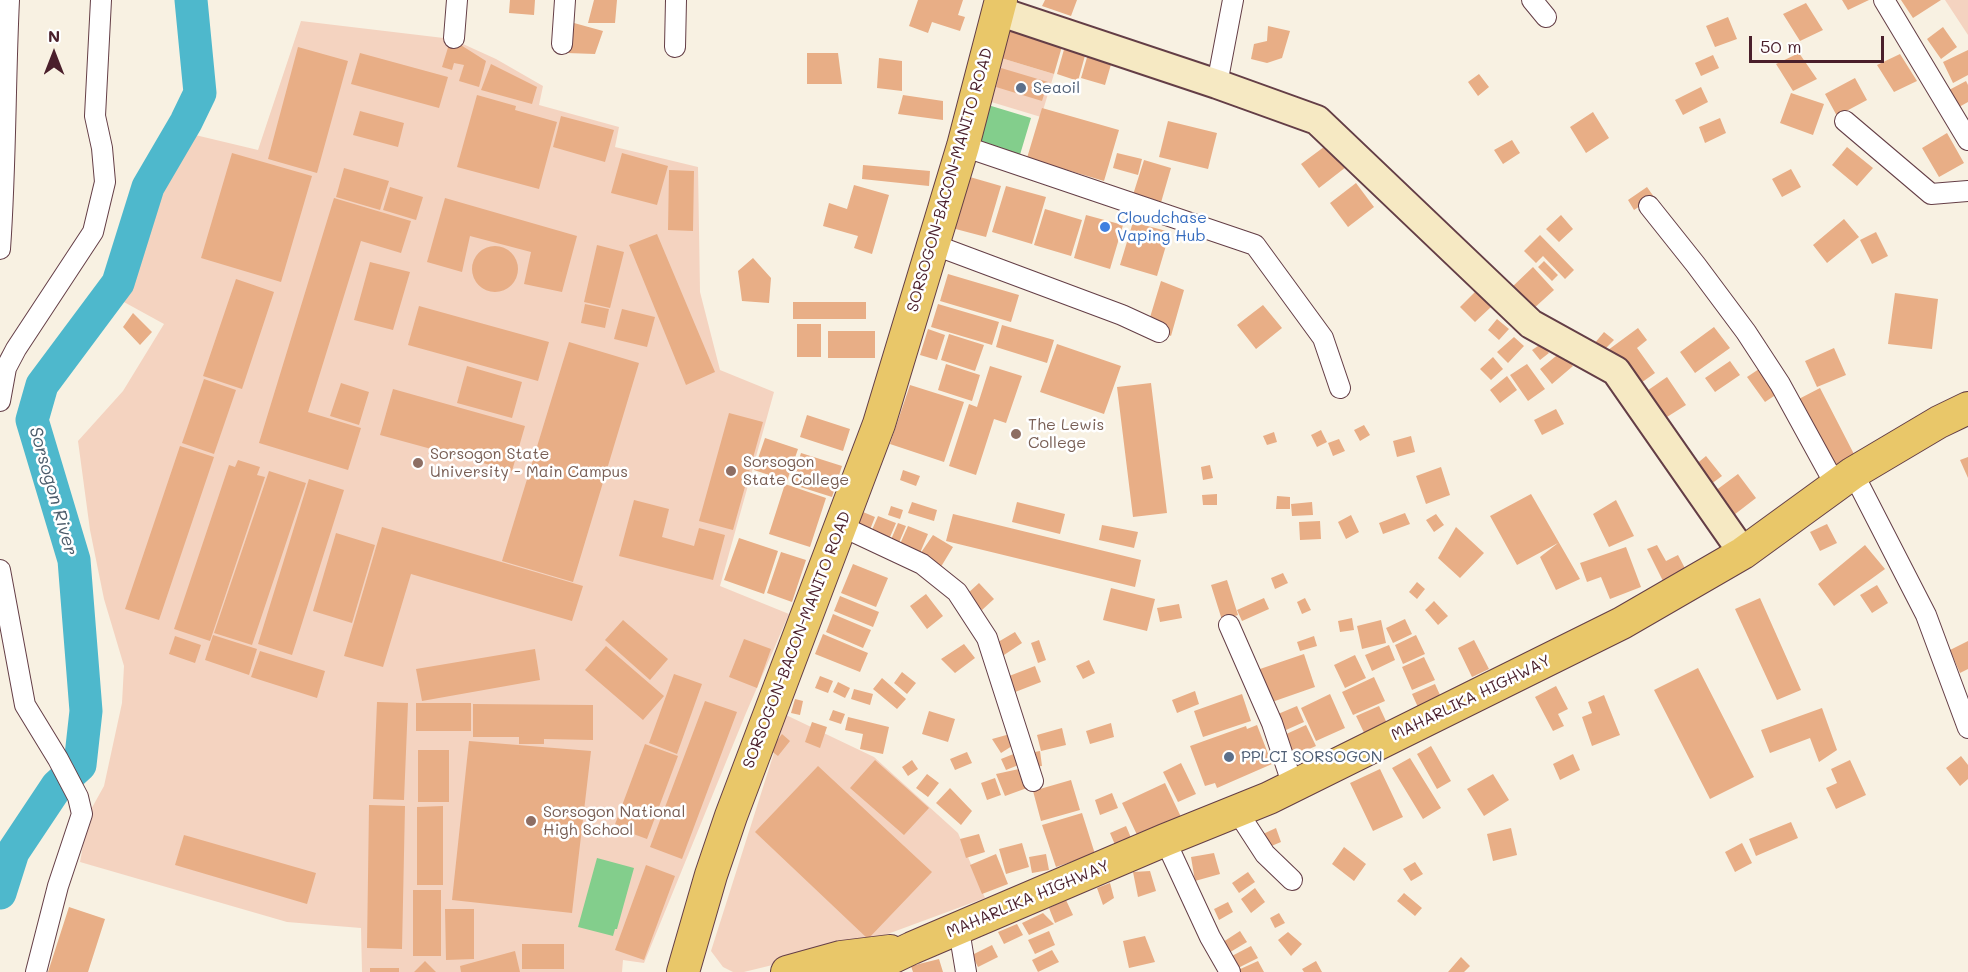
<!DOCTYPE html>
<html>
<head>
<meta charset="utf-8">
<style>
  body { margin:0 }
  #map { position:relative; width:1968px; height:972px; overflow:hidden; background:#f8f1e2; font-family:Mali,sans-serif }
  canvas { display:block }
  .north { position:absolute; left:24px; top:24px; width:60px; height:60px; -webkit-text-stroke:4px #fff; paint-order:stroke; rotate:0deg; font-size:16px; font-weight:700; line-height:24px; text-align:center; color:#4a1f2b }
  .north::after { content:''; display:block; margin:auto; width:21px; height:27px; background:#4a1f2b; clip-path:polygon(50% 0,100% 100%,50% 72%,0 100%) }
  .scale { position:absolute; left:1749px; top:36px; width:135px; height:27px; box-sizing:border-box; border:3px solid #4a1f2b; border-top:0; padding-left:8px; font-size:18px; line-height:21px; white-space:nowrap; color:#4a1f2b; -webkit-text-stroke:4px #fff; paint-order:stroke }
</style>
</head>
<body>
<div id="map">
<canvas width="1968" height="972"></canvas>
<div class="north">N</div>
<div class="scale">50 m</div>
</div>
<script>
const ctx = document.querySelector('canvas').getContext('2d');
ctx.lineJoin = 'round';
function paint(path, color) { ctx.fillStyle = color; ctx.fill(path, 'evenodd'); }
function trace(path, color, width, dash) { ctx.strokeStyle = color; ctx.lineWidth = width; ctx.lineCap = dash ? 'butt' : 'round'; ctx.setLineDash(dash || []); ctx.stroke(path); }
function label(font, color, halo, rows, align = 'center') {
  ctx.font = font + ' Mali,sans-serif'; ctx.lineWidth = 5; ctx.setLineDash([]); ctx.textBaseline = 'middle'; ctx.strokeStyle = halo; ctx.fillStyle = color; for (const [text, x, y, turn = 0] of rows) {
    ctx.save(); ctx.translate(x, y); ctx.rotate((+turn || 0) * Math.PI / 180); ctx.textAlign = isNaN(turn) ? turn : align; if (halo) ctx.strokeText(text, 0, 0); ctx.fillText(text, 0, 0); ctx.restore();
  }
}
const built = new Path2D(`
  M1945,0h23v35z
  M301,21l151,18 44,20 47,27 -4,19 80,22 -4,20 83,20 2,125 20,78 54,22 -54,194 69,28 -43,99 -102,250 -21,-3 -1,12h-260l-1,-44 -74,-6 -207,-60 9,-49 15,-27 18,-83 2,-37 -20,-67 -14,-69 -12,-89 45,-50 41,-67 -51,-28 37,-80 41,-82 67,16z
  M1001,58l53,16 -13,43 -53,-16z
  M786,715l88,42 84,76 27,65 -119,44 -122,30h-11l-10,-5 -12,-16z`);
const green = new Path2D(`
  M988,105l43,13 -12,40 -43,-12z
  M597,858l37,10 -17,61h-2l-2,7 -35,-9z`);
const river = new Path2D(`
  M0,893l13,-41 44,-66 23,-21 6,-54 -12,-151 -42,-140 10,-35 76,-102 30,-96 38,-65 14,-29 -9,-93`);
const building = new Path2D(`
  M510,0h25l-1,15 -25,-2z
  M594,0h23l-2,23h-27z
  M918,0h45l-5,15 7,2 -5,14 -28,-9 -4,11 -19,-7z
  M1045,0h32l-6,16 -29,-10z
  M1842,0h27l-21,10z
  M1901,0h40l-28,18z
  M1806,3l17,27 -23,11 -17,-27z
  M1728,17l9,22 -22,8 -9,-21z
  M574,23l29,8 -8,23 -28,-1z
  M1268,26l22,5 -8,27 -15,5 -16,-4 3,-15 13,-3z
  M1010,27l53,16 -9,31 -53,-16z
  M1943,27l14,20 -16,12 -14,-20z
  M450,41l6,1 30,19 -7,26 -20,-6 5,-16 -10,-2 -2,7 -10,-3z
  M1065,46l21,6 -8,29 -21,-7z
  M298,47l50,14 -31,112 -49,-14z
  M1968,50v25l-15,8 -10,-21z
  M360,53l88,24 -9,31 -88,-24z
  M807,53h31l4,31h-35z
  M1799,53l18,26 -24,12 -17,-27z
  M1088,54l24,7 -7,24 -24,-7z
  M1900,54l17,27 -23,11 -17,-27z
  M1713,55l6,13 -18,8 -6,-13z
  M879,58l23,3v30l-25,-3z
  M491,64l46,23 -5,17 -51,-14z
  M1001,68l47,14 -6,19 -46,-14z
  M1479,74l10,13 -11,9 -10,-14z
  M1855,78l12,22 -30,16 -12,-22z
  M1966,81l2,4v17l-9,5 -10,-17z
  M1701,87l7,15 -25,13 -8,-15z
  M1791,93l33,11 -11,31 -33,-12z
  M477,95l39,11 -1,4 42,12 -18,67 -82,-22z
  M903,95l40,6v19l-45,-6z
  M1042,108l77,22 -15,51 -77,-23z
  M360,111l44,12 -6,24 -45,-12z
  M1593,112l16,26 -23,15 -16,-26z
  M561,116l53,14 -9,32 -52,-15z
  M1720,118l6,15 -21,10 -6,-16z
  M1168,121l49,12 -9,36 -49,-12z
  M1947,133l17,30 -25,14 -17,-29z
  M1512,140l8,13 -17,11 -9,-14z
  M1328,144l18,23 -27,21 -18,-24z
  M1847,147l26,21 -16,18 -25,-21z
  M232,153l80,23 -31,106 -80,-24z
  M622,153l46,13 -11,39 -46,-12z
  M1117,153l25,6 -4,16 -25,-7z
  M1144,160l27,8 -11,38 -28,-8z
  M863,165l67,6 -1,15 -67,-7z
  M344,168l45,13 -9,29 -44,-13z
  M1791,169l10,18 -19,10 -10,-18z
  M669,170l25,1 -1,60 -25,-1z
  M963,175l38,11 -15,51 -38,-10z
  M1356,183l18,24 -26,20 -18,-24z
  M854,185l35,10 -17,59 -18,-6 4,-12 -35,-10 6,-23 18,6z
  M1006,186l40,11 -14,47 -40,-12z
  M390,187l33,10 -7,23 -33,-10z
  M1647,187l7,10 -20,13 -6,-10z
  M334,198l77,23 -10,32 -40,-12 -53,171 53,16 -13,42 -89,-27z
  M445,198l132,38 -15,56 -38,-8 7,-32 -61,-16 -8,36 -35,-10z
  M1045,209l37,11 -11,36 -37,-11z
  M1086,215l37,10 -13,44 -36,-11z
  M1561,215l12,14 -14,13 -13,-13z
  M1844,219l15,18 -32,26 -14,-18z
  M1133,222l37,10 -13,44 -37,-11z
  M1876,232l12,24 -16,8 -12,-24z
  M657,234l58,138 -29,13 -57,-140z
  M1540,235l34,35 -9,9 -22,-23 -7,7 -12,-12z
  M597,245l27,7 -14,56 -26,-6z
  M472 269a23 23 0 1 1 46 0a23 23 0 1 1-46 0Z
  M753,258l18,20 -2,25 -27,-2 -4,-30z
  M1544,261l14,14 -6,6 -14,-14z
  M370,262l40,10 -17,58 -39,-10z
  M1533,267l21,23 -22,20 -21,-22z
  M948,274l71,21 -8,27 -71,-21z
  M236,279l38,13 -32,97 -39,-13z
  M1161,281l23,9 -13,46 -23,-12z
  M1476,291l15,16 -16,15 -15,-15z
  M1895,293l43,6 -6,50 -44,-5z
  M793,302h73v17h-73z
  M585,304l24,5 -4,19 -24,-5z
  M938,304l61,18 -7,23 -61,-18z
  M1263,305l19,23 -26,21 -19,-24z
  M419,306l130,36 -11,39 -130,-36z
  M622,309l33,8 -8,30 -33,-8z
  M133,313l19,19 -12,13 -17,-18z
  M1497,319l12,10 -10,11 -11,-10z
  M797,324h24v33h-24z
  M1002,325l52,15 -7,23 -51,-16z
  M1714,327l16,21 -35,25 -15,-21z
  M1638,328l9,12 -10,8 18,25 -24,17 -27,-37z
  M928,329l17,6 -8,25 -17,-5z
  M828,331h47v27h-47z
  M1604,332l10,8 -12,12 -8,-8z
  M949,334l35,11 -9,26 -34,-11z
  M1514,337l10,9 -16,17 -11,-11z
  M569,342l70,21 -66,219 -71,-21z
  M1057,344l64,22 -17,48 -64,-22z
  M1541,344l8,9 -9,7 -8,-10z
  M1834,348l12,27 -29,12 -12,-26z
  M1561,352l12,14 -21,18 -12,-15z
  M1493,357l10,12 -12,11 -11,-11z
  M1730,361l10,14 -25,17 -10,-14z
  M946,364l34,11 -8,26 -34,-11z
  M1527,364l18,25 -17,12 -18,-26z
  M467,366l55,16 -10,36 -55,-15z
  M990,366l32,10 -16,47 -12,-4 -18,56 -27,-9 20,-62 8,3z
  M1759,369l18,25 -12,8 -18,-25z
  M1507,376l10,14 -17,13 -10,-13z
  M1667,377l19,28 -27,17 -18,-27z
  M204,379l32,11 -22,64 -32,-11z
  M341,383l28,9 -10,33 -29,-9z
  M1151,383l16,130 -34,4 -16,-130z
  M910,385l54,17 -20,60 -54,-18z
  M1820,388l36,70 -26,14 -37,-70z
  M393,389l132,37 -13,45 -132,-36z
  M1556,409l8,15 -22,11 -8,-15z
  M729,413l34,9 -30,108 -34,-9z
  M807,415l43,14 -7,22 -43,-14z
  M1364,425l6,10 -10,6 -6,-11z
  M1321,430l6,12 -10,5 -6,-12z
  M1274,432l3,10 -10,3 -4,-9z
  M1411,436l4,16 -18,5 -4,-16z
  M765,438l33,11 -11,32 -33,-11z
  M1339,439l6,12 -12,5 -5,-13z
  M180,446l34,11 -55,163 -34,-11z
  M801,453l41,13 -10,31 -41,-13z
  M1706,456l16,20 -19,14 -15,-19z
  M1968,457v21l-8,-18z
  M238,460l22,7 -3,8 8,2 -55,164 -36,-12 55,-164 6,2z
  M1210,465l3,13 -10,2 -2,-13z
  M1441,467l9,28 -24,9 -10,-28z
  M903,470l17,6 -4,10 -16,-6z
  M269,471l37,12 -54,162 -38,-12z
  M1738,474l18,24 -26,20 -19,-24z
  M309,479l35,11 -52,165 -34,-11z
  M785,484l41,14 -16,49 -41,-13z
  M1217,494v11h-14l-1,-10z
  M1531,494l49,85 -24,11 -16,-33 18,-14 -41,22 -27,-49z
  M1277,496l13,1v12h-14z
  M634,500l35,9 -7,28 32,9 5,-18 26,7 -12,45 -94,-24z
  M1616,500l18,36 -25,11 -16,-33z
  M912,502l25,8 -3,11 -26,-8z
  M1017,502l48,12 -5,20 -48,-12z
  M1312,502l1,13 -21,1 -1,-12z
  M891,506l12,4 -3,9 -12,-4z
  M863,512l12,5 -8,20 -13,-5z
  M1405,513l5,11 -27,10 -4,-11z
  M953,514l188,46 -6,27 -189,-46z
  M1436,514l8,11 -10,7 -8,-12z
  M1351,515l8,17 -13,7 -8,-17z
  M878,516l18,7 -9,21 -18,-7z
  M1320,521l1,18 -21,1 -1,-18z
  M898,523l8,3 -8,19 -8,-3z
  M1827,524l10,19 -17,8 -10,-19z
  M1102,525l36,7 -4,16 -35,-8z
  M908,526l20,8 -8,19 -20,-9z
  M382,527l201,59 -11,35 -161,-47 -28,93 -39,-11z
  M1456,527l28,26 -24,25 -22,-20z
  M336,533l39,12 -23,78 -39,-12z
  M933,535l20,12 -14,23 -21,-13z
  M739,538l39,13 -14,43 -40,-14z
  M1657,545l9,16 12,-6 11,21 -23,11 -19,-38z
  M1865,545l20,24 -51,37 -16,-22z
  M1626,547l15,40 -31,12 -9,-22 -14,5 -7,-19z
  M781,552l25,8 -14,42 -25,-9z
  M853,564l35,14 -12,29 -35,-14z
  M1283,573l5,10 -13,6 -4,-11z
  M1227,580l11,35 -16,5 -11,-35z
  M1417,582l8,7 -8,10 -8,-7z
  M979,583l15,16 -12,11 -15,-16z
  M1877,585l11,18 -16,10 -12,-18z
  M1111,588l44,11 -8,32 -44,-11z
  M926,594l17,22 -16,13 -17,-23z
  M840,596l39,16 -6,15 -39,-16z
  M1264,598l5,11 -27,12 -5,-11z
  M1305,598l6,12 -9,4 -5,-12z
  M1760,598l41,92 -24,10 -42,-91z
  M1434,601l14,15 -10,9 -13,-15z
  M1179,604l3,14 -22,4 -3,-14z
  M833,614l38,16 -8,18 -37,-16z
  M1352,618l2,12 -14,2 -2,-11z
  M1405,619l7,15 -19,9 -7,-15z
  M623,620l45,39 -18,21 -45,-40z
  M1381,620l5,23 -24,6 -5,-23z
  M1015,632l7,11 -21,14 -8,-12z
  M823,634l45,19 -8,19 -45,-18z
  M213,635l44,14 -8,26 -44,-15z
  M1416,635l9,19 -22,10 -8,-19z
  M175,636l26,9 -6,18 -26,-9z
  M1314,636l3,10 -17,5 -3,-9z
  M744,639l27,10 -14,39 -28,-11z
  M1039,640l7,20 -8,3 -7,-20z
  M1474,640l15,29 -17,8 -14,-29z
  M1968,641v28l-8,4 -10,-23z
  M964,644l11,14 -20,15 -14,-14z
  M1389,645l6,15 -23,11 -7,-16z
  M606,646l58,50 -21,24 -58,-50z
  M535,649l5,31 -118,21 -6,-32z
  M260,651l65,20 -8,27 -66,-21z
  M1304,654l11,33 -43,15 -12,-33z
  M1355,655l11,23 -21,10 -11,-23z
  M1424,657l11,23 -23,10 -10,-23z
  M1089,660l6,13 -12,6 -7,-13z
  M1035,666l6,16 -31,12 -6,-16z
  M1698,668l56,109 -44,22 -56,-109z
  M902,672l14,11 -9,11 -13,-11z
  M674,674l28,10 -25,70 -28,-11z
  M820,676l13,5 -5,12 -13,-5z
  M1374,677l11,24 -32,14 -11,-23z
  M882,678l24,21 -9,10 -24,-20z
  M838,682l12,6 -5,10 -12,-6z
  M1435,684l10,22 -23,10 -10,-22z
  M1556,686l12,23 -10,5 6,12 -11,5 -18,-34z
  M854,689l19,5 -3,11 -19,-6z
  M1195,691l4,13 -22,9 -5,-13z
  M1242,694l9,27 -48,16 -9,-26z
  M1330,694l15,34 -29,13 -15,-33z
  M1604,695l16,40 -28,11 -10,-29 10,-4 -4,-11z
  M795,699l8,2 -3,14 -9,-2z
  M705,701l32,11 -55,147 -32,-12z
  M377,702l31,1 -4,97 -31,-1z
  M416,703h55v28h-55z
  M473,704l120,1v35l-49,-1v5h-25v-7h-46z
  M1297,706l7,16 -18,8 -8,-16z
  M1379,706l12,26 -22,11 -13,-27z
  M1822,708l15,42 -18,12 -9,-24 -40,15 -9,-23z
  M833,710l12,4 -4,10 -12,-4z
  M929,711l26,8 -7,23 -26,-8z
  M848,717l41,10 -6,27 -23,-5 3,-15 -18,-4z
  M812,722l15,5 -7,21 -15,-6z
  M1111,723l3,14 -24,7 -4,-13z
  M1257,725l15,39 -55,24 -2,-5 -10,3 -15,-40 56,-20 1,3z
  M1306,725l10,21 -25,11 -9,-21z
  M1062,728l4,17 -25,6 -4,-16z
  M782,734l8,7 -12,15 -8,-6z
  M1010,734l2,12 -11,7 -9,-14z
  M469,741l122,10 -19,162 -120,-13z
  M645,744l33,12 -31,83 -33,-12z
  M1431,746l20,35 -14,8 -20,-35z
  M418,750h31v52h-31z
  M1040,751l2,15 -10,1 -3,-14z
  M967,752l5,11 -17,7 -5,-11z
  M1016,753l5,11 -15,6 -5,-11z
  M1573,754l7,16 -20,10 -7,-16z
  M1961,756l7,9v14l-8,7 -14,-18z
  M1410,758l31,50 -18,11 -31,-51z
  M875,760l54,48 -25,27 -54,-47z
  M912,760l6,9 -10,7 -6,-9z
  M1850,760l16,35 -30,14 -10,-21 11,-5 -6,-14z
  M1181,763l15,31 -18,8 -15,-30z
  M818,766l114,106 -64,67 -113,-107z
  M1019,769l8,19 -22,8 -9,-22z
  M1380,769l23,48 -30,14 -23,-48z
  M927,774l12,9 -11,14 -12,-9z
  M1493,774l16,26 -25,16 -17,-27z
  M995,778l6,17 -14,5 -6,-17z
  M1071,780l9,30 -39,11 -8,-30z
  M1165,783l16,34 -43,20 -16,-34z
  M950,788l22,23 -11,14 -25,-22z
  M1112,793l6,15 -18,7 -5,-15z
  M369,805l36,1 -3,143 -35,-1z
  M443,806v79h-26v-78z
  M1082,813l13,41 -39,13 -14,-42z
  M1791,822l7,16 -42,18 -7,-17z
  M1126,826l6,14 -16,7 -6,-14z
  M1276,828l5,14 -12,5 -6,-13z
  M1511,828l6,27 -24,6 -6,-27z
  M979,834l6,18 -19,6 -6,-19z
  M184,835l132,38 -9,31 -132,-39z
  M1022,843l7,24 -23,7 -7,-25z
  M1742,843l10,20 -17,9 -10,-20z
  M1344,847l22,17 -12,17 -22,-17z
  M1214,853l6,21 -25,7 -4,-24z
  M996,854l12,30 -26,10 -12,-29z
  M1046,854l3,16 -17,3 -3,-16z
  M1415,862l8,12 -12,7 -8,-12z
  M646,865l29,11 -31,84 -29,-10z
  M1150,871l6,20 -18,6 -5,-25z
  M1248,872l7,10 -16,11 -7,-10z
  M1110,883l4,15 -11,7 -6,-17z
  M1255,888l10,14 -14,11 -10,-14z
  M413,890h28v66h-28z
  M1404,893l18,15 -7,8 -18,-15z
  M1066,900l7,15 -18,8 -6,-15z
  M1228,902l5,10 -14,8 -5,-11z
  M69,907l36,12 -17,53h-40z
  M445,909h29v50l-28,1z
  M1043,913l11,11 -25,11 -7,-12z
  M1279,913l6,10 -10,5 -5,-10z
  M1017,924l6,11 -19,9 -6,-12z
  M1049,931l6,14 -20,9 -7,-14z
  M1240,931l7,11 -20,12 -7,-10z
  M1288,932l14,12 -11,12 -13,-16z
  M1145,936l10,26 -26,6 -6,-27z
  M522,944h42v25h-42z
  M992,945l6,12 -20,10 -6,-12z
  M1251,946l7,12 -22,11 -6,-12z
  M1052,950l7,12 -21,10 -6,-12z
  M515,951l5,21h-59l-1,-6z
  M1461,957l9,9 -6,6h-16z
  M939,959l4,13h-30l-2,-6z
  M425,961l11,11h-22z
  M1258,961l6,11h-25l-1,-2z
  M1316,961l6,11h-18l-2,-3z
  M370,968h29v4h-29z`);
const street = new Path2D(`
  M1532,0l14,17
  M1884,0l84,140
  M454,38l3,-38
  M562,44l3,-44
  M675,47l1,-47
  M1217,84l16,-84
  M1845,121l86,73 37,-3
  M963,146l292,99 68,93 17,50
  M1649,206l47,59 50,67 34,52 56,102
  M932,244l190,71 37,17
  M0,249c6,-83 5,-166 9,-249
  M0,401l6,-33 10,-19 77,-117 12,-50 -3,-34 -7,-32 6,-116
  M1853,473l73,142 42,113
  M841,526l81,38 35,28 30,46 46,143
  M0,570l25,135 33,54 20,38 4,17 -24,72 -22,86
  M1229,625l43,98 21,63
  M1237,811l28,43 27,26
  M1165,840l45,97 20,35
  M959,930l7,42`);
const secondary = new Path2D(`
  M998,11l219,73 100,36 214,204 85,47 127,182`);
const primary = new Path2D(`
  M683,972l28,-97 20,-59 148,-392 84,-278 38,-146
  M787,972l54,-15 49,-6
  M862,972l50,-24 253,-108 104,-42 353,-175 121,-70 110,-80 86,-51 29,-14`);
const markers = [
  [1021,88,6,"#5c6f8a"],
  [1105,227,6,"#3f7fe0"],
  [1016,434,6,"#8d6e63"],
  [418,463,6,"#8d6e63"],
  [731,471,6,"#8d6e63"],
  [1229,757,6,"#5c6f8a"],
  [531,821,6,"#8d6e63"]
];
const serviceNames = [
  ["Seaoil",1033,88],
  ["PPLCI SORSOGON",1241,757]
];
const streetNames = [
  ["SORSOGON-BACON-MANITO ROAD",950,180,-74],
  ["SORSOGON-BACON-MANITO ROAD",797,640,-69],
  ["MAHARLIKA HIGHWAY",1471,698,-26],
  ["MAHARLIKA HIGHWAY",1028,899,-23]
];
const shopNames = [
  ["Cloudchase",1117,218],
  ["Vaping Hub",1117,236]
];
const educationNames = [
  ["The Lewis",1028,425],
  ["College",1028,443],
  ["Sorsogon State",430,454],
  ["University - Main Campus",430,472],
  ["Sorsogon",743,462],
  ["State College",743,480],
  ["Sorsogon National",543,812],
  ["High School",543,830]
];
const waterNames = [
  ["Sorsogon River",53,491,74]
];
paint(built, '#f4d3c0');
paint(green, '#83ce8c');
trace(river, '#4eb8cc', 33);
paint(building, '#e8ae86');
trace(street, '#643e46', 22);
trace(secondary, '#643e46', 32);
trace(primary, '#643e46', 34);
trace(street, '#fff', 20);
trace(secondary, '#f6e9c3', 28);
trace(primary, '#e9c769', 32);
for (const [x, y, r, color] of markers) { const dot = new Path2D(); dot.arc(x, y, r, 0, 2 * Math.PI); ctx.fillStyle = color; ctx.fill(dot); trace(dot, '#fff', 2); }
label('16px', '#4e5e75', '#fff', serviceNames, 'left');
label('16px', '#4a1f2b', '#fff', streetNames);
label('16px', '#366cbe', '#fff', shopNames, 'left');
label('16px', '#785e54', '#fff', educationNames, 'left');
label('italic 18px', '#4c5c6b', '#fff', waterNames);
</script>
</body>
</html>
